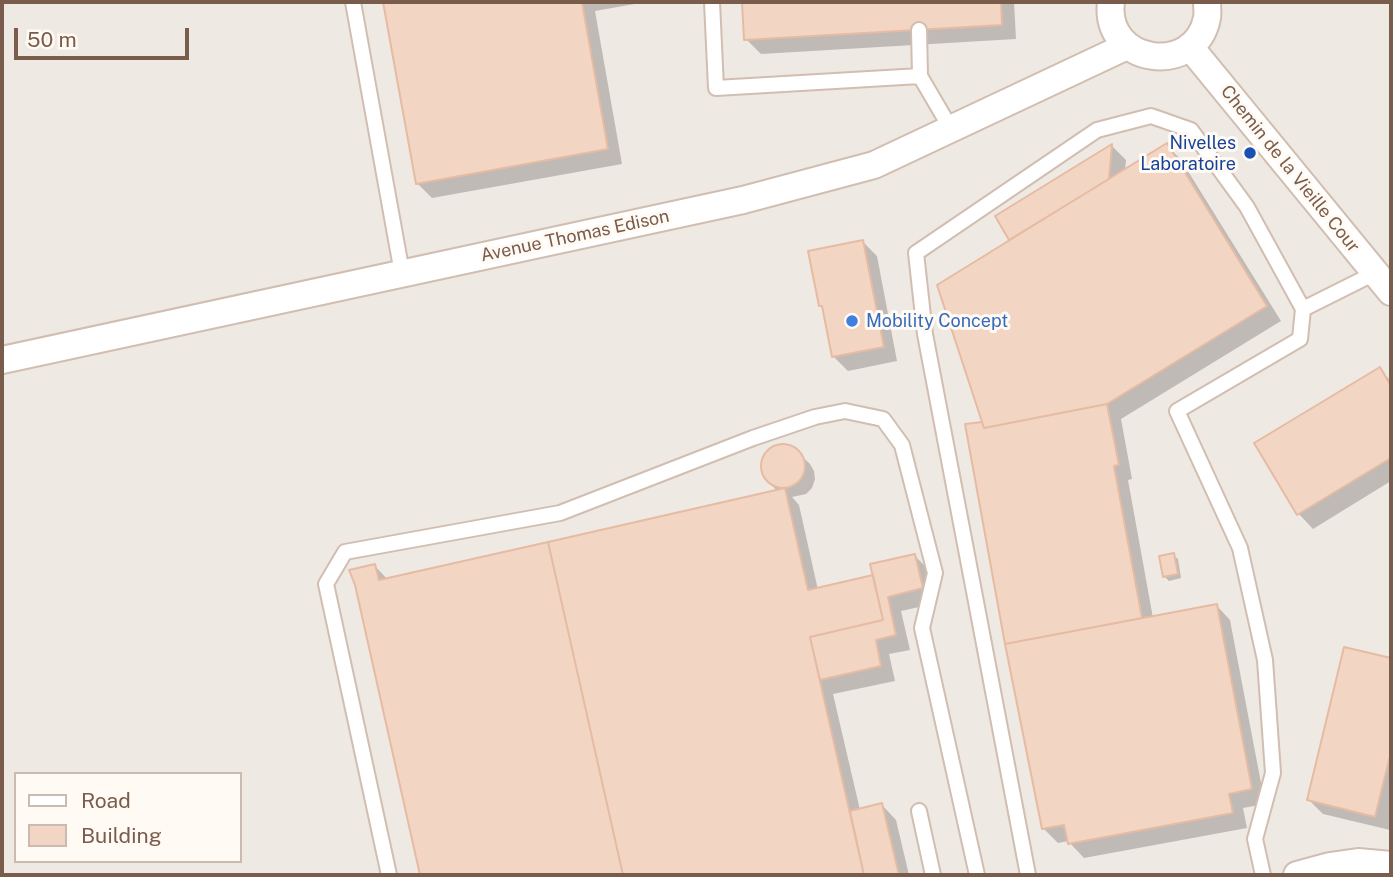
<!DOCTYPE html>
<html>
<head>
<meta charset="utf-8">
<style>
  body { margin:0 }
  #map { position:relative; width:1393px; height:877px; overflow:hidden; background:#fdf6ec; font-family:"Public Sans",sans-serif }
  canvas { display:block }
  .frame { position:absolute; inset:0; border:4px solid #7a5c4d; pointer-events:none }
  .legend { position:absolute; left:14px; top:772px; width:228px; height:91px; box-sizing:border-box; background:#fffaf3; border:2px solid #cabbb1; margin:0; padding:9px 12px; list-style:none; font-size:21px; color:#7a5c4d }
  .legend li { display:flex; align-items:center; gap:14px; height:35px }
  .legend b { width:35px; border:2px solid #cabbb1 }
  .scale { position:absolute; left:14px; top:28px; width:175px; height:32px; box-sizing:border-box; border:4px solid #7a5c4d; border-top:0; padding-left:9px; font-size:21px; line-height:24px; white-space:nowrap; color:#7a5c4d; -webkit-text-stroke:5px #fffaf3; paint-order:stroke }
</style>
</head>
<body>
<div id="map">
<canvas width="1393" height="877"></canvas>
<div class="frame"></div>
<ul class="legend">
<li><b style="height:9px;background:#fff"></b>Road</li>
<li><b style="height:19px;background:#f3d5c3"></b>Building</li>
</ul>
<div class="scale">50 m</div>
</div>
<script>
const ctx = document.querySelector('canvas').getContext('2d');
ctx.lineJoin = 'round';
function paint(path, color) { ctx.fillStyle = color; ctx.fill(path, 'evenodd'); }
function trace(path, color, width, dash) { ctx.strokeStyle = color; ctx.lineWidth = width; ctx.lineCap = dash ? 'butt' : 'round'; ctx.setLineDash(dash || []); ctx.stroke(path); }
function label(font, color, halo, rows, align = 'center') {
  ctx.font = font + ' "Public Sans",sans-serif'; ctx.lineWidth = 6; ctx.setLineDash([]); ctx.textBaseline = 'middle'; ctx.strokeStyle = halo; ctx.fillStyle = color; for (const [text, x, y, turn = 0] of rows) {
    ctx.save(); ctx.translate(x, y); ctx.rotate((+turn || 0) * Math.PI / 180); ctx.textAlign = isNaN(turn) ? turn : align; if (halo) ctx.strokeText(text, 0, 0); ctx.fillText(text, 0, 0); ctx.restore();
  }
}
const industrial = new Path2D(`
  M2,2h1389v873h-1389zM16,774h224v87h-224z`);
const shadow = new Path2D(`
  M384,2h262l-51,9 27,153 -190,34 -15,-15z
  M744,2h270l2,37 -255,15 -15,-15z
  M1167,145l14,15 100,161 -160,98 11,60 -4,1 25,138 63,-13 14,15 35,184 -22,4 4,20 -163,30 -16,-17 -10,2 -15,-15 -76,-402 17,-3 28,-182 -15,-25 115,-70 14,14 -1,11z
  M863,242l14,14 20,105 -49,10 -15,-15 -9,-47 -3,-3z
  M1379,369l12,12v2h-3l3,6v92l-78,48 -14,-15 -43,-70z
  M782,445l11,3 17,16 4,7 1,8 -3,9 -6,6 -14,3 7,8 19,85 57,-13 40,-21 14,14 8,33 -36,8 9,39 -21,4 6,27 -62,13 27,116 22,-5 14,15 13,55h-488l-64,-290 18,-19 13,14 390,-88 -9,-10 -7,-11 1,-11 8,-11z
  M1173,555l5,4 3,19 -12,3 -5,-5z
  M1345,649l46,11v163l-1,7 -67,-16 -14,-14z`);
const building = new Path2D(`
  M383,2h199l26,147 -192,35z
  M742,2h259l1,23 -258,15z
  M1167,143l100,163 -160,98 -123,24 -47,-143z
  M1112,144l-3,35 -100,61 -14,-24z
  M863,240l21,107 -52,10 -10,-51h-3l-11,-55z
  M1380,367l11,19v72l-94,57 -43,-72z
  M1107,404l12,61 -5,1 28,152 -137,26 -40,-220 17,-2 2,6z
  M761 466a22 22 0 1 1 44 0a22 22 0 1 1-44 0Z
  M785,488l23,102 65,-15 10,45 -73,17 54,238h-241l-75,-333z
  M548,542l75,333h-203l-65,-290 -6,-15 26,-6 4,16z
  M1174,553l4,21 -15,3 -4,-21z
  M915,554l8,34 -35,9 8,38 -20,5 5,26 -61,14 -10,-43 73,-17 -13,-56z
  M1217,604l35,185 -23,5 4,19 -165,31 -4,-19 -22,4 -37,-185z
  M1344,647l47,11v94l-16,65 -68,-17z
  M882,803l17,72h-35l-14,-64z`);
const lane = new Path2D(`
  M353,2l49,271
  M712,2l4,86 204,-12 31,53
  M919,30l1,46
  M919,811l14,64
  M389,875l-63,-291 19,-32 215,-39 193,-75 62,-21 30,-6 38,8 19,26 33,128 -13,55 55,247
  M1028,875l-103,-541 -9,-81 181,-123 54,-14 40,14 56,77 56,102
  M1263,875l-8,-36 18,-66 -8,-113 -25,-112 -63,-137 123,-72 3,-30 72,-36`);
const street = new Path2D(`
  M1111,2c-8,62 84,76 96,16 1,-5 0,-11 0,-16
  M1190,47l201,245
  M2,360l741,-160 131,-35 253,-119
  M1297,875l33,-9 28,-4 33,3`);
const markers = [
  [1250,153,7,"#1a4fb4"],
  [852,321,7,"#3f7fe0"]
];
const transitNames = [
  ["Nivelles",1236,143],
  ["Laboratoire",1236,164]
];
const streetNames = [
  ["Chemin de la Vieille Cour",1290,169,51],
  ["Avenue Thomas Edison",575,236,-12]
];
const shopNames = [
  ["Mobility Concept",866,321]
];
paint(industrial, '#efe9e4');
paint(shadow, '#0003');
paint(building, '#f3d5c3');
trace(building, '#e6bba3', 2);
trace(lane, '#d1beb0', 18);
trace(street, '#d1beb0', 30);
trace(lane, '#fff', 14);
trace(street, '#fff', 26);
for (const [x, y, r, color] of markers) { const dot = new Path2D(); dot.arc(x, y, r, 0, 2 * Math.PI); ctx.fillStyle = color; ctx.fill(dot); trace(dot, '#fffaf3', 2.5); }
label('18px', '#164399', '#fffaf3', transitNames, 'right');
label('18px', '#7a5c4d', '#fffaf3', streetNames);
label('18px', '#366cbe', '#fffaf3', shopNames, 'left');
</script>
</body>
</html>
